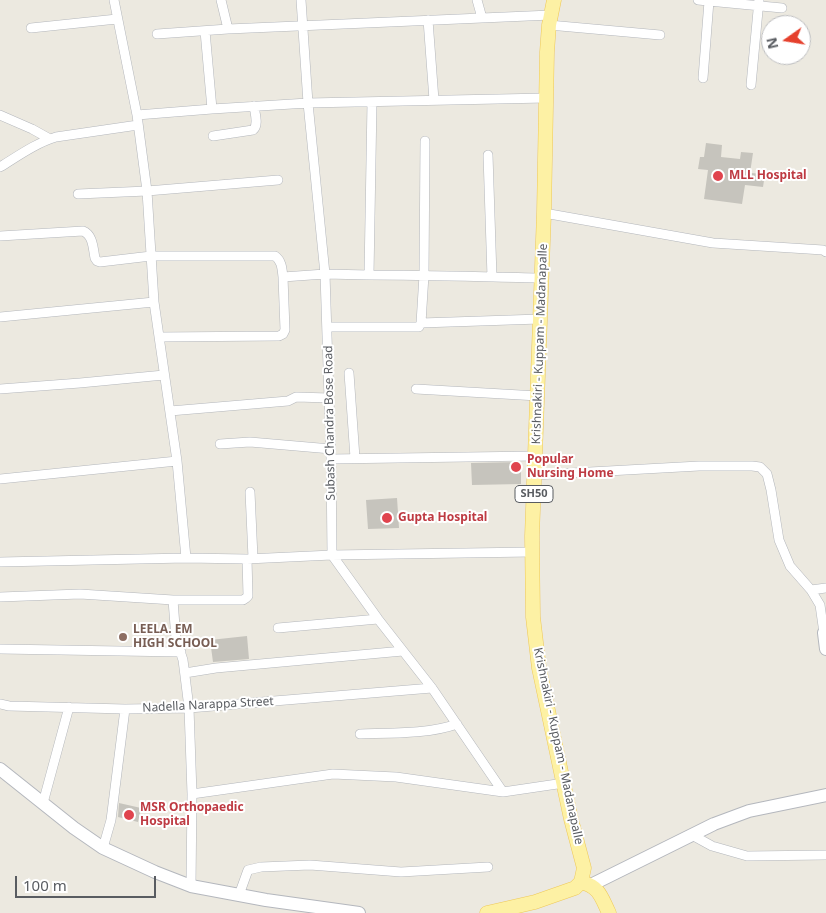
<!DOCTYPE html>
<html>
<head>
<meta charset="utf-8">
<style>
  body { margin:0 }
  #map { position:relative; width:826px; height:913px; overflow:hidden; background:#ece9e0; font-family:"Noto Sans",sans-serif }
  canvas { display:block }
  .north { position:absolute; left:761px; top:15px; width:50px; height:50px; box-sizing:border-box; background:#fff; border:1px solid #bdbec0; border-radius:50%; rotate:257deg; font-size:14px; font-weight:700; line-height:20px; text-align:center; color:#595c61 }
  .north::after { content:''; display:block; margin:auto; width:18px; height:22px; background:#e5402d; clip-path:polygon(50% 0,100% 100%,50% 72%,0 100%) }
  .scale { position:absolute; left:15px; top:876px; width:141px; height:22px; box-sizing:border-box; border:2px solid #595c61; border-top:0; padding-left:6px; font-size:15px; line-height:18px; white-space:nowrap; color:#595c61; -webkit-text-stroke:4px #fff; paint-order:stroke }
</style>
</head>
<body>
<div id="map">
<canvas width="826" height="913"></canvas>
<div class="north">N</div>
<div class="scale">100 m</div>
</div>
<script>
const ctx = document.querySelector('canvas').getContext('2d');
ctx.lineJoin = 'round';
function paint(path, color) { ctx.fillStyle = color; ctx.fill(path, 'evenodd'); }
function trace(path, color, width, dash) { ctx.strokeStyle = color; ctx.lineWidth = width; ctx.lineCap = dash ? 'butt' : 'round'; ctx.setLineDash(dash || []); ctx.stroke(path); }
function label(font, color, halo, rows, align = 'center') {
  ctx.font = font + ' "Noto Sans",sans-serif'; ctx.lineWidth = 4; ctx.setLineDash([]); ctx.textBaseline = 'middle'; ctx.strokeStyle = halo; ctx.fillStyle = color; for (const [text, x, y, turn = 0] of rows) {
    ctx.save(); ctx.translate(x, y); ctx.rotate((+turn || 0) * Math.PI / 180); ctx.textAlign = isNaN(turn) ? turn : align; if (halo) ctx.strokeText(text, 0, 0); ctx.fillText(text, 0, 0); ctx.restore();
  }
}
const building = new Path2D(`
  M706,143l16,2 -1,12 19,2 1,-7 12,1 -3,20 15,1 -2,13 -18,-2 -3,19 -38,-5 4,-29 -10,-1 2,-12h4z
  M521,462v22l-49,1 -1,-22z
  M397,498l2,30 -31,1 -2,-29z
  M247,636l2,23 -36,3 -3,-22z
  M119,803l22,5 -3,14 -20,-5z`);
const street = new Path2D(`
  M114,0l23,115
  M221,0l7,29
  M301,0l7,103 17,171 6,185 1,96 46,64 54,69 71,104
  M698,0l84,8
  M482,18l69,-3
  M428,20l6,80
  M549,25l111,10
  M31,28l86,-9
  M205,31l7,78
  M157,34l71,-5 254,-11 -5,-18
  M703,78l6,-77
  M751,85l8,-85
  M372,102l-3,173c58,0 115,2 173,3
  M0,115l32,14 18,10
  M213,136l40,-6c6,-5 2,-16 1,-24
  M488,155l4,122
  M0,167c18,-11 36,-24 56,-30l82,-12
  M78,194l69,-3 131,-11
  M544,213l169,30 110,7 3,2
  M0,236l83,-5c10,4 10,17 12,27l2,3 3,1 51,-6h124c7,5 7,13 8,21l42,-3 44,1
  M0,317l154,-15
  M421,323l119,-4
  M327,327h92l2,-4 3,-48 1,-134
  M159,337l120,-1 4,-2 2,-4 -2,-53
  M349,373l6,85
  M0,389l80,-6 84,-8
  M416,389l122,7
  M170,411l118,-10 8,-4 33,1
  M220,444l30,-2 81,7
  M331,459l204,-3
  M535,475l164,-9h53l8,1 7,7 4,16 8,50 11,26 21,24 9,15 4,28
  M0,479l177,-18
  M250,492l3,66
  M186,558l-9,-97 -23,-159 -7,-111 -10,-76 75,-6 96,-6 238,-5
  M0,562l186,-4 61,1 85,-4 200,-3
  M811,590l15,-2
  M0,597l80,-3 93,6h70l3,-2 2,-2 -1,-37
  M173,600l3,39 7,21 6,48 3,86 -1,92
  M278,628l100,-9
  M0,649l181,3
  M185,673l31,-5 187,-17
  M0,704l9,2 116,3
  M360,734c29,-1 70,0 97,-10
  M192,794l141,-20 63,3 107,15 61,-9
  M43,803l26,-96
  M692,835l20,11 35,10 79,-1
  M103,848l8,-28 14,-111 64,-1 243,-20
  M239,895l9,-25 13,-3 49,-2 91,7 87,-5`);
const secondary = new Path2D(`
  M826,632l-2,1 2,16
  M0,769l74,59 29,20 52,24 36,14 75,14 93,13
  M591,885l123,-61 35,-13 77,-16`);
const primary = new Path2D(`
  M581,882c19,5 20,15 28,31
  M487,913l48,-11 40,-14 6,-6 3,-14 -13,-49 -32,-151 -6,-51 -1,-81 12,-323 3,-161 2,-27 5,-25`);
const markers = [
  [718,176,6,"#e0444e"],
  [516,467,6,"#e0444e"],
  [387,518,6,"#e0444e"],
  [123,637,5,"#8d6e63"],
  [129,815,6,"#e0444e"]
];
const shields = [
  [534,494,38]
];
const shieldNames = [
  ["SH50",534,494]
];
const healthNames = [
  ["MLL Hospital",729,176],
  ["Popular",527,460],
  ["Nursing Home",527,474],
  ["Gupta Hospital",398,518],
  ["MSR Orthopaedic",140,808],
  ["Hospital",140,822]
];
const streetNames = [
  ["Krishnakiri - Kuppam - Madanapalle",540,344,-88],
  ["Subash Chandra Bose Road",330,423,-91],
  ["Nadella Narappa Street",208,705,-3],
  ["Krishnakiri - Kuppam - Madanapalle",558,746,78]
];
const educationNames = [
  ["LEELA. EM",133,630],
  ["HIGH SCHOOL",133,644]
];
paint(building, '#c6c4bd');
trace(street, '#b3b6bb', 10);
trace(secondary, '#b4b7bd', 14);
trace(primary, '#eec857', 15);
trace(street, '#fff', 9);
trace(secondary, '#fff', 12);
trace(primary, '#fdf1a4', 14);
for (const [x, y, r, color] of markers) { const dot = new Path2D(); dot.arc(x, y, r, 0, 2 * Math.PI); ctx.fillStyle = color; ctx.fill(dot); trace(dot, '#fff', 2); }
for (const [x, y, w] of shields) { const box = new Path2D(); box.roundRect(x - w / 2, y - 8.5, w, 17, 4); ctx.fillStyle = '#fff'; ctx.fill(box); trace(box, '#595c61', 1); }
label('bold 11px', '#595c61', null, shieldNames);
label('bold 12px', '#be3a42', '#fff', healthNames, 'left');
label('12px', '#595c61', '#fff', streetNames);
label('bold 12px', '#785e54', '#fff', educationNames, 'left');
</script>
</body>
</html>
